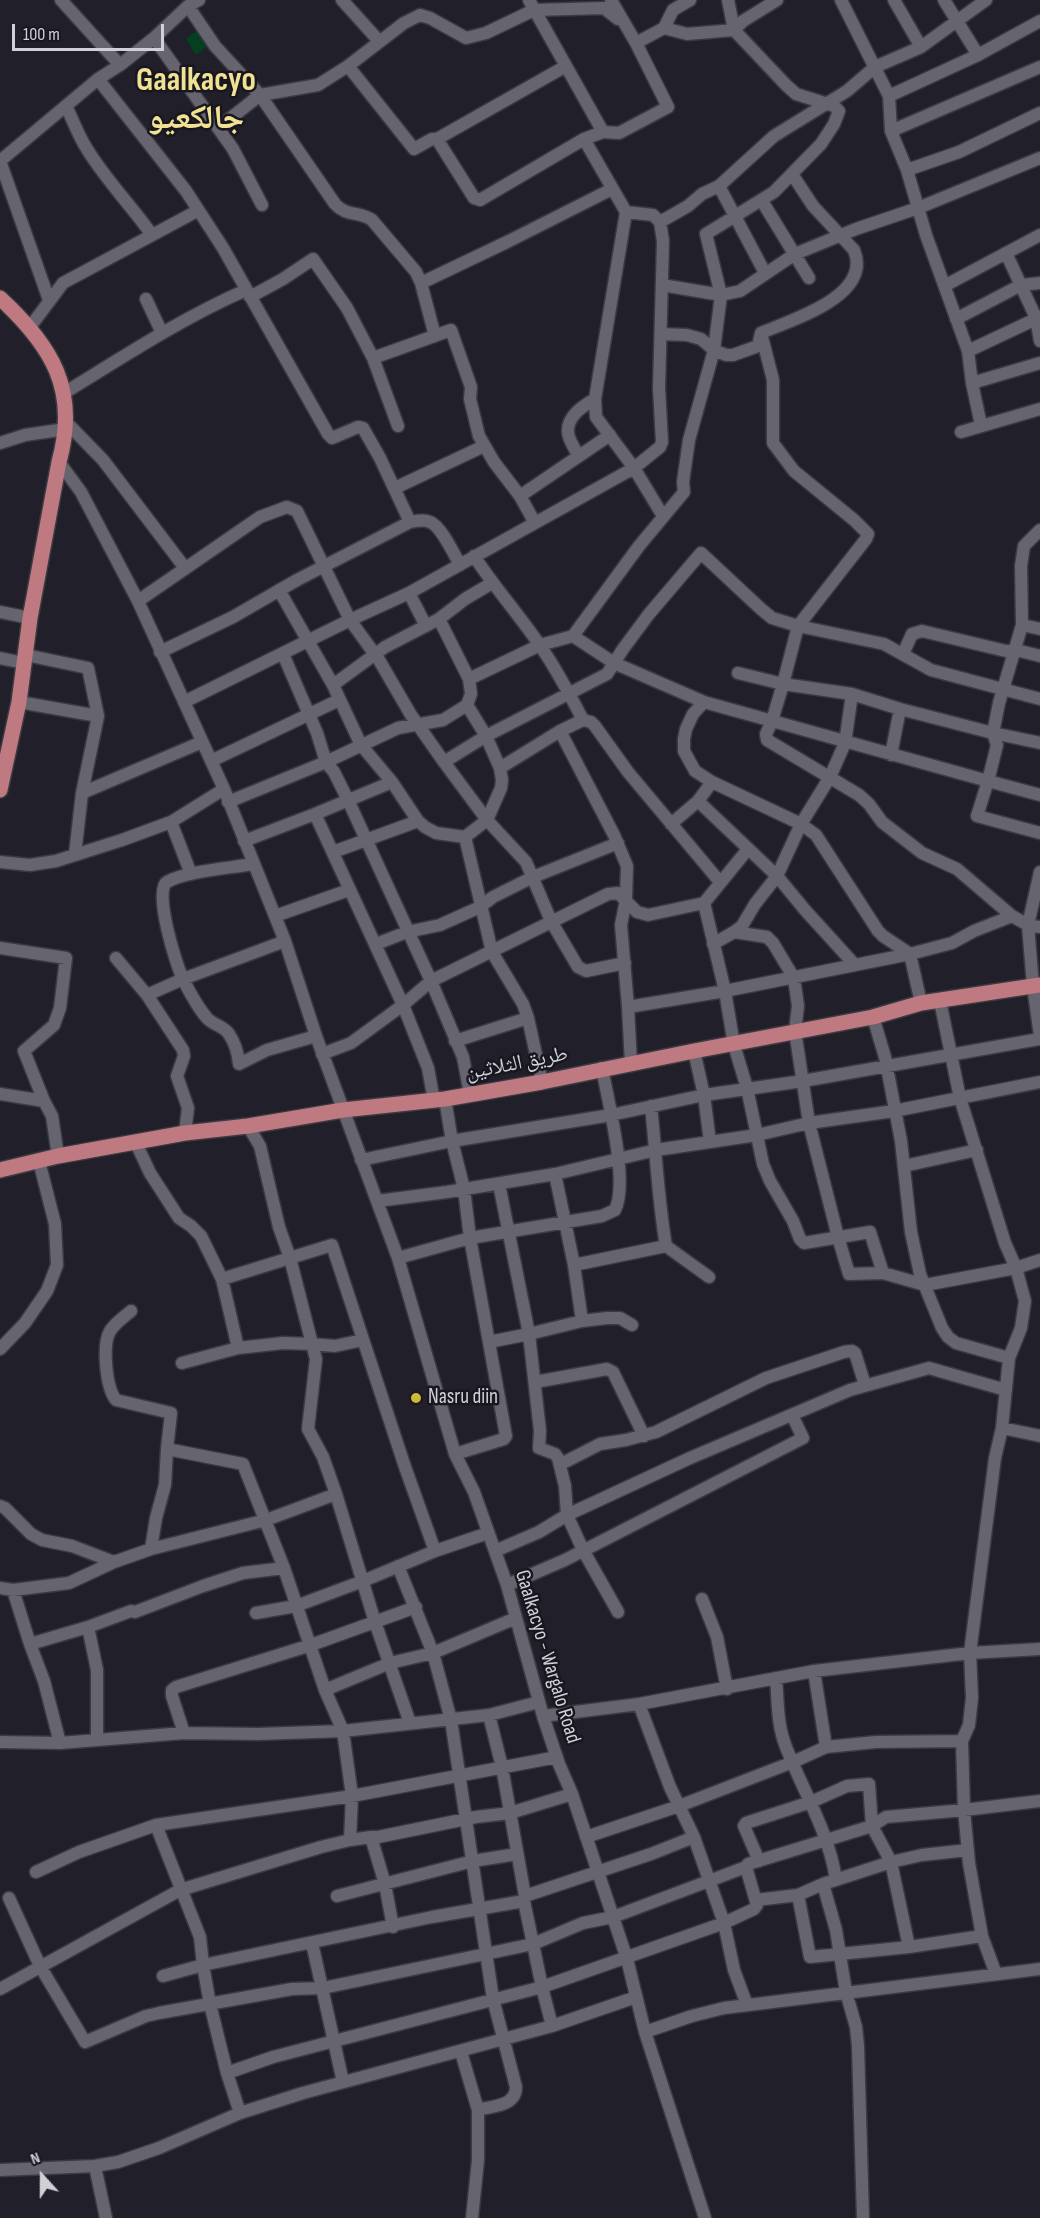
<!DOCTYPE html>
<html>
<head>
<meta charset="utf-8">
<style>
  body { margin:0 }
  #map { position:relative; width:1040px; height:2218px; overflow:hidden; background:#21202a; font-family:"Sofia Sans Condensed",sans-serif }
  canvas { display:block }
  .north { position:absolute; left:12px; top:2146px; width:60px; height:60px; -webkit-text-stroke:4px #181720; paint-order:stroke; rotate:339deg; font-size:16px; font-weight:700; line-height:24px; text-align:center; color:#d1d0d7 }
  .north::after { content:''; display:block; margin:auto; width:21px; height:27px; background:#d1d0d7; clip-path:polygon(50% 0,100% 100%,50% 72%,0 100%) }
  .scale { position:absolute; left:12px; top:24px; width:152px; height:27px; box-sizing:border-box; border:3px solid #d1d0d7; border-top:0; padding-left:8px; font-size:18px; line-height:21px; white-space:nowrap; color:#d1d0d7; -webkit-text-stroke:4px #181720; paint-order:stroke }
</style>
</head>
<body>
<div id="map">
<canvas width="1040" height="2218"></canvas>
<div class="north">N</div>
<div class="scale">100 m</div>
</div>
<script>
const ctx = document.querySelector('canvas').getContext('2d');
ctx.lineJoin = 'round';
function paint(path, color) { ctx.fillStyle = color; ctx.fill(path, 'evenodd'); }
function trace(path, color, width, dash) { ctx.strokeStyle = color; ctx.lineWidth = width; ctx.lineCap = dash ? 'butt' : 'round'; ctx.setLineDash(dash || []); ctx.stroke(path); }
function label(font, color, halo, rows, align = 'center') {
  ctx.font = font + ' "Sofia Sans Condensed","Noto Naskh Arabic",sans-serif'; ctx.lineWidth = 5; ctx.setLineDash([]); ctx.textBaseline = 'middle'; ctx.strokeStyle = halo; ctx.fillStyle = color; for (const [text, x, y, turn = 0] of rows) {
    ctx.save(); ctx.translate(x, y); ctx.rotate((+turn || 0) * Math.PI / 180); ctx.textAlign = isNaN(turn) ? turn : align; if (halo) ctx.strokeText(text, 0, 0); ctx.fillText(text, 0, 0); ctx.restore();
  }
}
const green = new Path2D(`
  M199,29l10,16 -13,10 -10,-16z`);
const minor = new Path2D(`
  M61,0l59,65
  M342,0l37,41
  M529,0l74,132
  M841,0l48,96 2,35 16,39 19,65 42,116 4,32 9,42
  M894,0l27,47
  M944,0l34,55
  M188,6l27,40 45,49 75,109c12,13 24,7 37,16l44,52 5,11 14,53
  M664,28l23,6 47,-4 9,-9 34,-21
  M154,38l79,111 29,56
  M636,43l28,-15 9,-18 17,-10
  M348,66l56,-43 16,-8 10,3 36,20 20,-5 48,-23 70,-2 14,11
  M98,79l88,112 37,57 105,186 4,4 26,-11 5,1 17,30 30,64
  M889,96l89,-41 62,-34
  M66,106c6,12 11,26 18,38 18,32 47,61 68,91
  M218,128l42,-33 58,-10 30,-19 66,83 18,-10h5l37,59 6,2 104,-61 19,-7 16,1 49,-26 -32,-64 -25,-43
  M891,131l149,-64
  M437,139l129,-73
  M0,161l98,-82 22,-14 34,-27 34,-32 11,-6
  M0,161l49,139
  M907,170l52,-18 81,-39
  M719,186l46,87
  M762,201l47,77
  M660,222l28,-16 14,-12 17,-8 55,-50 73,-45 28,-24 46,-20 65,-47
  M1006,253l30,65 4,23
  M421,283l86,-41 105,-53
  M662,285l59,10 19,-4 55,-37 61,-25 62,-21 122,-50
  M946,285l94,-50
  M250,297l33,-18 30,-20 34,49 26,50 25,68
  M146,299l16,34
  M956,319l65,-34 19,-2
  M30,327l33,-44 134,-72
  M761,333l12,47v63l21,28 60,49 14,14 -2,5 -68,87 -15,58 -11,37 -6,13 1,6 92,55 10,9 13,18 40,31 35,16 55,47 16,9 12,2
  M661,334l26,1 14,4 13,11 12,5h7l25,-9 3,-13c30,-13 112,-37 93,-83l-41,-44 -21,-32
  M968,351l72,-34
  M373,358l78,-28 20,57 -1,12 9,37 15,26 26,34 15,27
  M972,383l68,-20
  M64,393c59,-36 118,-75 182,-103
  M595,399l1,18 38,51 29,48
  M66,422l37,38 82,108
  M961,432l79,-23
  M0,443l25,-8 41,-6
  M578,455c-3,-6 -10,-16 -10,-23 -1,-16 15,-26 27,-33l31,-187
  M59,462l22,30 57,109 86,188 61,152 31,95 82,222 57,196 19,38 33,93 36,131 16,48 13,30 55,165 18,73 60,186
  M395,488l89,-42
  M520,496l90,-61
  M1040,530l-16,16 -3,20 1,59 -23,78 -6,30 4,12 -9,36 52,14
  M474,556c21,32 46,60 67,91 16,23 29,48 42,73l8,2 4,4 33,46 92,110
  M279,590l54,95 28,60 31,37 26,39 7,6 11,6 29,4 27,115 31,52 5,14 14,64
  M409,593l17,33
  M138,601l122,-84 27,-10 10,4 53,109 29,40 32,55 33,47 43,58 39,42 25,59 27,46 8,4 39,-8
  M0,612l30,6
  M1022,625l18,4
  M573,636l41,27 90,39 284,79 -11,35 63,17
  M160,652l73,-35 64,-37 113,-58c6,-1 14,-3 20,0 11,4 24,32 30,43
  M283,654l34,79 9,29 8,10 14,28 83,181 32,76 7,37
  M903,654l9,-20 10,-3 84,20 10,-1 24,6
  M26,655l62,13 10,48
  M0,658l24,5
  M738,673l45,11 69,10 48,15 93,24 47,10
  M469,679l71,-34 33,-9 66,-90 45,-54 -1,-10 6,-42 25,-90 7,-55 -15,-61 68,-42 47,-48 13,-20 5,-13 -5,-5 -38,-12 -10,-9 -52,-55 -6,-30
  M333,685l52,-38 54,-28
  M19,702l79,14 -16,77 -7,61
  M184,702l166,-82 59,-27 225,-125 26,-21 2,-5 -3,-54 4,-147 -3,-19 -7,-7 -27,-3 -42,-73
  M704,702l-11,12 -7,15 -2,10v12l11,20 17,11 89,42 15,11 62,96 5,5 27,18 11,49
  M560,731l54,104 13,31 -1,34 -5,25 7,82 3,57
  M891,755l9,-46
  M211,761l128,-61
  M444,762l42,-26 121,-62 16,-25 26,-35 52,-61 60,56 11,9 26,8 86,18 47,26 109,29
  M500,768l60,-37 23,-11
  M82,793l120,-51
  M698,801l79,75 28,34 50,55
  M228,802l98,-40 72,-34 45,-8 24,-15 4,-11 -2,-15 -30,-60 26,-20 27,-16
  M315,814l88,191 25,63 6,33
  M171,822l20,52
  M671,824l27,-23 14,-19
  M465,837l22,-17 14,-32 1,-8 -2,-12 -14,-32 -19,-31
  M244,841l71,-27 77,-32
  M333,852l85,-31
  M0,862l30,3 26,-4 66,-21 49,-18 53,-33
  M253,864c-22,4 -67,7 -86,18 -14,8 9,83 16,97 5,10 16,30 24,39 6,7 17,8 22,16 6,9 9,18 10,30l28,-14 49,-14
  M1040,872l-12,53 5,61 7,50
  M704,903l44,-54
  M275,916l74,-26
  M734,932l8,-6 13,-22 22,-28 24,-52 29,-47 15,-34 7,-49
  M376,944l31,-12 33,-7 40,-18 13,-10 40,-20 85,-34
  M713,944l21,-12 33,5 6,6 21,35 4,28 -3,25 14,92 29,114 11,37 34,-1 42,12 91,-17 24,-8
  M0,948l66,10 -6,50 -6,17 -30,26 20,50
  M116,958l31,37 36,55 1,6 -7,20 11,32 -3,25
  M147,995l36,-16 102,-38
  M940,1001l20,97 45,145 11,25 9,33 -4,27 -12,30 -7,70 -7,30 -25,195 2,45 -3,27 -7,16 2,69 5,53 13,73 14,38
  M628,1007l97,-16 185,-37 42,-11 22,-12 38,-15
  M873,1017l12,40 16,84 10,91 9,42 22,54 6,9 8,6 53,15
  M455,1041l73,-23
  M694,1051l10,44 6,47
  M322,1054l29,-11 52,-38 28,-24 177,-87 10,-1 19,19 11,3 56,-12 21,88 9,54 13,43 16,76 7,17 23,40 7,18 4,4 66,-11 13,41
  M0,1094l44,7 8,15 6,40
  M445,1099l7,42 12,48 6,49 36,198 -2,3 -49,15
  M651,1106c5,47 7,94 15,140l43,31
  M135,1141l15,32 29,45 12,8 10,10 21,43 16,69
  M361,1160l91,-19 159,-26 93,-20 99,-14 237,-42
  M904,1166l73,-16
  M555,1174l19,91 8,56
  M499,1184l30,150 11,97 -1,17 16,6 3,4 7,28 2,29 16,35 35,62
  M377,1201l70,-9 108,-18 101,-24 101,-15 52,-12 85,-12 146,-29
  M398,1258l72,-20 132,-22 13,-6c14,-28 -7,-109 -13,-142
  M574,1265l92,-19
  M222,1279l110,-34 72,219 31,87
  M363,1340l-28,6 -23,-2 4,15 -8,70 15,28 13,37 39,128 35,101
  M489,1342l40,-8 53,-13 25,-3h13l12,7
  M0,1349l25,-26 22,-32 10,-26 -2,-41 -16,-63
  M182,1363l56,-15 45,-5 29,1 -22,-86 -11,-31 -19,-81 -12,-20
  M535,1382l72,-13 6,3 31,64
  M1002,1428l38,8
  M561,1464l39,-20 26,-4 30,-8 110,-54 78,-26 8,-1 3,2 10,32
  M0,1506l5,2 26,26 11,6 30,6 42,16
  M151,1549l5,-31 9,-33 2,-36
  M495,1551l44,-19 28,-17 123,-57 160,-68 79,-22 77,22
  M398,1566l35,87 18,67 42,279 23,88c0,19 -23,19 -38,23
  M507,1585l58,-25 238,-122 -11,-23
  M0,1588l13,2 56,-7 45,-21 37,-13 115,-29 70,-26
  M13,1590l17,54 14,37 16,62
  M702,1599l15,38 10,52
  M256,1613l40,-7 67,-25 72,-30 53,-18
  M88,1627l9,43v70
  M30,1644l58,-17 43,-16 4,1 68,-26 40,-13 41,-5
  M814,1671l12,76
  M776,1678c2,23 1,47 10,69 17,44 43,85 50,133
  M325,1690l65,-27 43,-10 83,-35
  M639,1704l31,83 24,50 30,86 10,47 13,35
  M489,1715l13,52 23,129
  M543,1716l96,-12 175,-33 156,-18 70,-4
  M184,1733l-12,-37v-6l4,-3 135,-42 105,-38
  M0,1742l60,1 124,-10 74,1 85,-3 146,-16 50,-13
  M156,1825l44,112 3,28 7,39 17,69 13,40
  M371,1837h7l98,-20 34,-4 62,-19
  M586,1837l93,-31 114,-44 33,-15 50,-5 86,-1
  M350,1840l21,-3 14,47 8,43
  M759,1861l-15,-35 2,-3 65,-21 36,-16 22,-2 3,42 19,36 18,85
  M36,1872l43,-20 77,-27 196,-29 205,-39
  M823,1884l13,46 10,62 10,35 2,19 5,172
  M798,1895l12,62 99,-10 73,-11
  M337,1896l136,-35 44,-7
  M9,1898l31,68 45,76 61,-26 13,-3 133,-24 31,-1 210,-44 50,-21 30,-6 133,-50 2,-3 124,-38 14,-9 78,-7 76,-9
  M756,1900l42,-5 25,-11 68,-22 31,-7 46,-5
  M524,1901l18,86 182,-64 30,-14 3,-4 -11,-38
  M312,1943l31,139
  M163,1976l40,-11 229,-48 92,-16 1,-5 126,-42 43,-17
  M0,1989l180,-99 141,-43 29,-7 2,-44 -9,-65 -18,-41 -41,-122 -41,-104 -76,-15 4,-36 -55,-13c-10,-12 -14,-55 -6,-69 5,-8 14,-14 21,-20
  M645,2032l47,-16 32,-8 316,-39
  M461,2052l17,58v50l-6,58
  M227,2073l46,-16 269,-70 10,39
  M95,2166l11,52
  M0,2170l95,-4 23,-4 41,-14 81,-35 63,-20 249,-67 84,-29`);
const major = new Path2D(`
  M0,298c52,48 79,92 59,164l-29,156 -11,84 -19,88
  M0,1170l58,-14 127,-23 63,-7 95,-16 102,-11 97,-17 152,-31 179,-34 48,-14 119,-18`);
const markers = [
  [416,1398,6,"#ceb837"]
];
const streetNames = [
  ["طريق الثلاثين",517,1064,-11],
  ["Gaalkacyo - Wargalo Road",547,1657,73]
];
const poiNames = [
  ["Nasru diin",428,1398]
];
const townNames = [
  ["Gaalkacyo",196,82],
  ["جالكعيو",196,120]
];
paint(green, '#043f20');
trace(minor, '#3b3a41', 15);
trace(major, '#3b3a41', 18);
trace(minor, '#65646f', 12);
trace(major, '#be7a80', 15);
for (const [x, y, r, color] of markers) { const dot = new Path2D(); dot.arc(x, y, r, 0, 2 * Math.PI); ctx.fillStyle = color; ctx.fill(dot); trace(dot, '#181720', 2); }
label('21px', '#d1d0d7', '#181720', streetNames);
label('21px', '#d1d0d7', '#181720', poiNames, 'left');
label('bold 33px', '#f0e193', '#181720', townNames);
</script>
</body>
</html>
